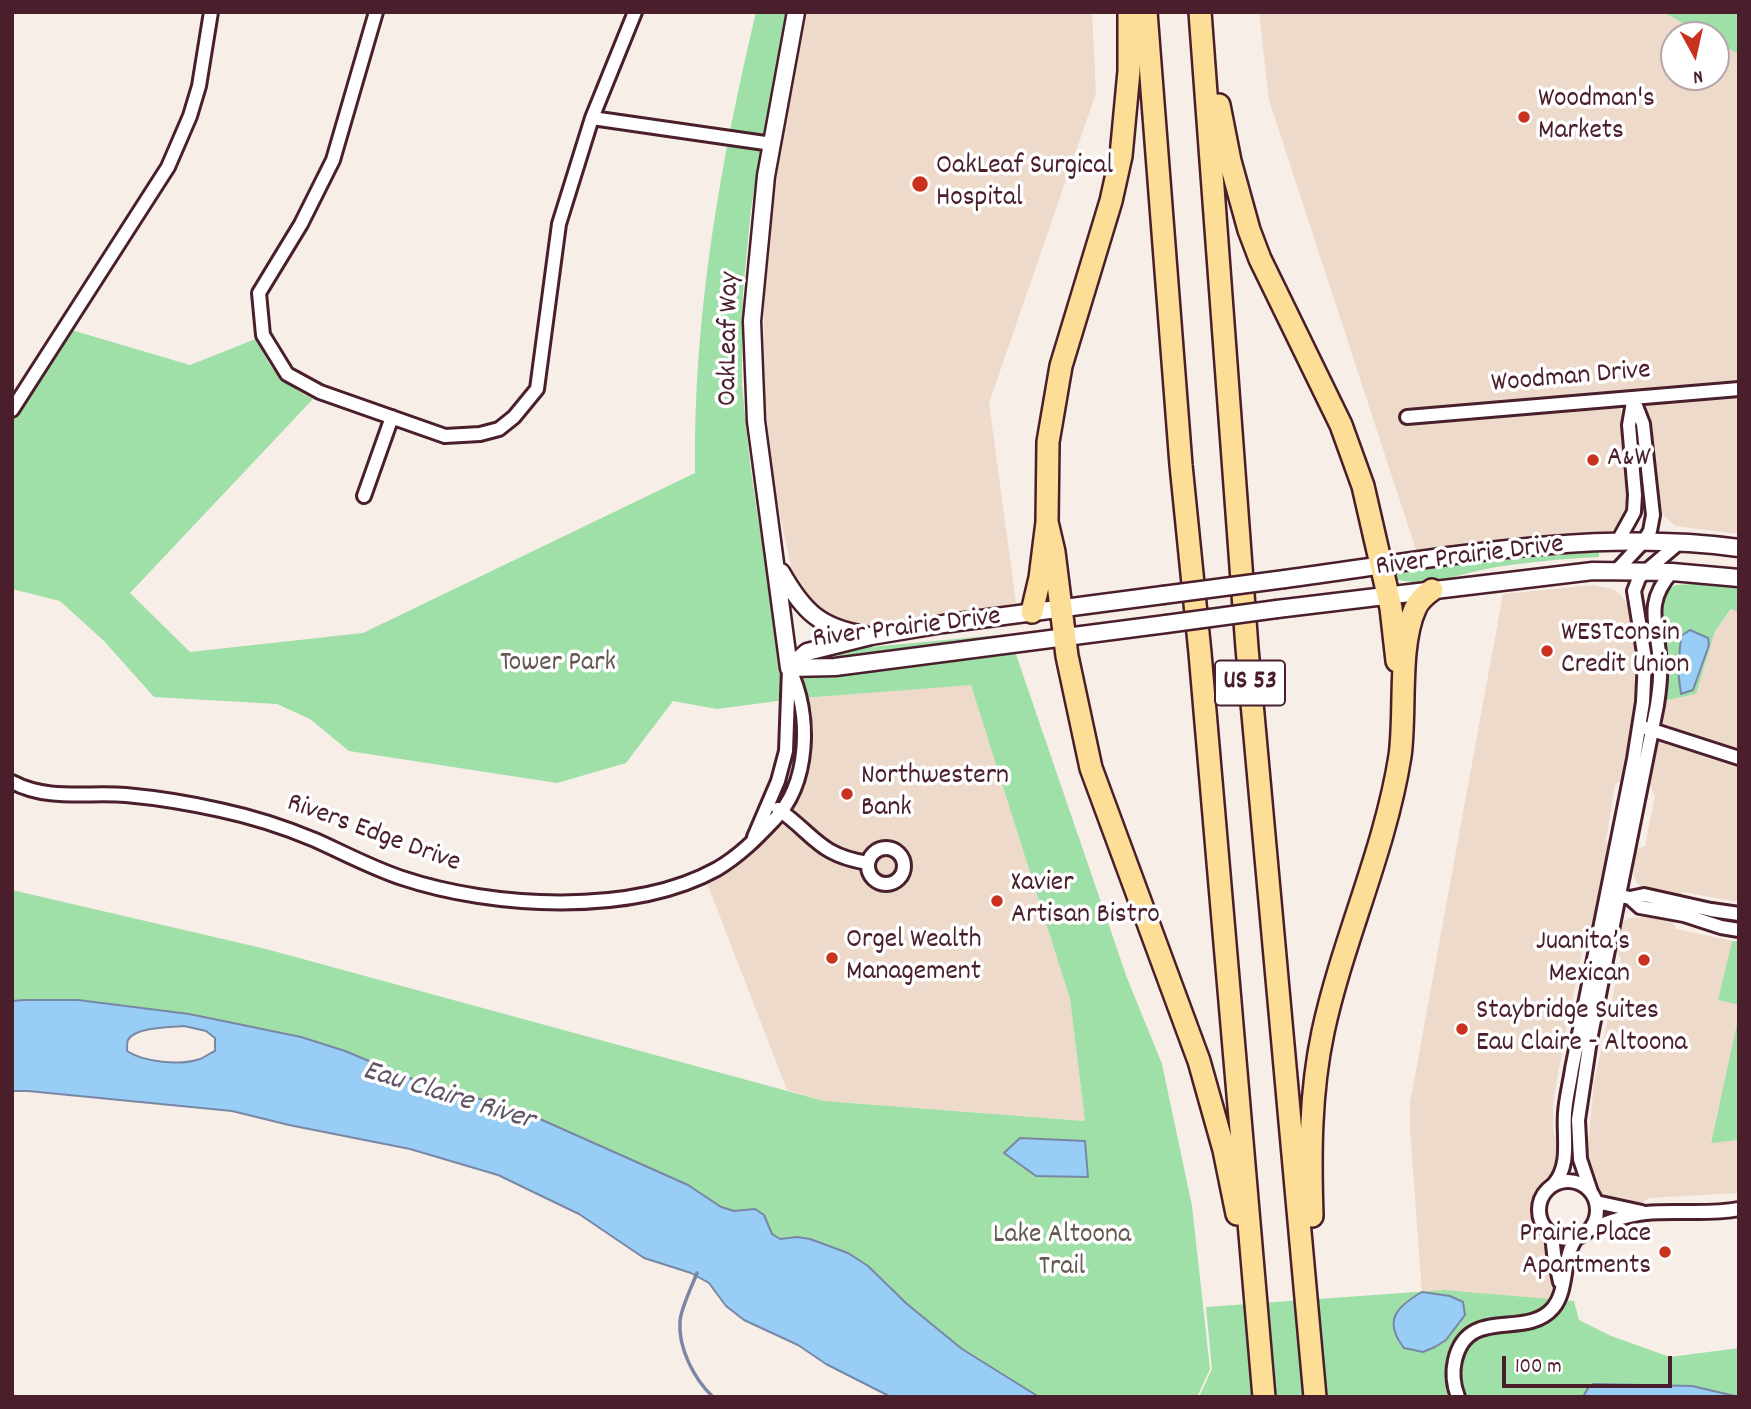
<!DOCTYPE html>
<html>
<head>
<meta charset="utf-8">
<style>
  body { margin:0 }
  #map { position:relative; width:1751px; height:1409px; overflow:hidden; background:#f7eee7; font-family:Dekko,sans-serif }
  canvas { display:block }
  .frame { position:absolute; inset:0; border:14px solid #4a1f2b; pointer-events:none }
  .north { position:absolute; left:1660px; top:21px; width:70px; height:70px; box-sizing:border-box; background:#fff; border:2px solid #b7a5aa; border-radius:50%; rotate:172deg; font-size:19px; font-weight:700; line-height:28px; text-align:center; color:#4a1f2b }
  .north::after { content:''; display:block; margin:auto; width:24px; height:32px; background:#c8321e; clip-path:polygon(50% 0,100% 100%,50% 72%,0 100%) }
  .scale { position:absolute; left:1502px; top:1356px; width:170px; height:32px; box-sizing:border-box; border:4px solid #4a1f2b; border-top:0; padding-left:9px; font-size:21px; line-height:24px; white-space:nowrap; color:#4a1f2b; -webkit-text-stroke:5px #fff; paint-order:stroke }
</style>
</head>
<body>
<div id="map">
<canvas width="1751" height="1409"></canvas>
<div class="frame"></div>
<div class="north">N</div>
<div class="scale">100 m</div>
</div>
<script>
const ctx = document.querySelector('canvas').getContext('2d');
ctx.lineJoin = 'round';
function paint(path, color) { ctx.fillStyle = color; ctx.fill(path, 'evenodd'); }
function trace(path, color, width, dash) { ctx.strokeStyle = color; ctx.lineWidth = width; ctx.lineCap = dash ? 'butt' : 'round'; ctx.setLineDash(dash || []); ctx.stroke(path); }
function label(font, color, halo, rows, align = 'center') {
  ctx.font = font + ' Dekko,sans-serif'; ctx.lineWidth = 7; ctx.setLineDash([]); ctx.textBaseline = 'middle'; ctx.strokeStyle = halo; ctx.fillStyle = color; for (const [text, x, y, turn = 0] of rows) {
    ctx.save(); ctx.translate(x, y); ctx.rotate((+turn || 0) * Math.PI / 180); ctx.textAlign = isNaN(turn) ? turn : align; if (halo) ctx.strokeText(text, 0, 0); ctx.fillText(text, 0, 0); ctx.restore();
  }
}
const built = new Path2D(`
  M806,12h286l4,81 -107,310 27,200 -154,27 -41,-16 -26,-29 -19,-89 -11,-95 -2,-120 17,-131z
  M1259,12h404l41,23h-30v42h42v-35l23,12v480l-64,-8 -16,-15 -3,-11 -11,-110 -27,4 6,35 8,76 -11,21 -13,6 -192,18 -147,-450z
  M1593,585l20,4 9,7 7,12 11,51v29l-14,87 -11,10 -9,55 5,8 -18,92 -11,11 -25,128 -4,26v23l1,6 7,11 -3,21 -2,5 -19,20 -5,9 1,16 15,31 7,38 -6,14 -105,-9 -22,2 -12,-162v-27l93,-509z
  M1732,609l7,3v290l-56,-10 -6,7 -34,-8 -9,-13 -1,-22 5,-7 7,-3 10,-50 -7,-15 17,-77 2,-39v34l29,-5 19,-63z
  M971,684l99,315 15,122 -261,-20 -37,-11 -80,-207 60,-42 10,-10 15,-24 11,-25 6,-64 -3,-20z
  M1645,917l27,4 4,8 56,12 -14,59 21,5v9l-28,128 26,-2 2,53 -90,5 -10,7h-6l-27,-8 -12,-13 -5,-12 -5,-30 5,-6 5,-54 27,-123 -7,-15 5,-17 5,-6 6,-3z`);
const green = new Path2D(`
  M756,12h30l-35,197 -8,84 -1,52v40l8,78 35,237 -68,9 -44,-8 -47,62 -69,20 -208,-32 -39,-32 -33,-15 -123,-7 -50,-56 -44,-40 -48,-12v-167l56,-93 122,36 68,-27c11,33 24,45 55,61l-183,194 60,59 173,-19 332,-160c-2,-156 25,-309 61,-461z
  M1663,12h76v42l-23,-12v-7h-12z
  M1599,549v8c-37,2 -76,5 -113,12 -31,6 -60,19 -91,10l-1,-7z
  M1712,583l27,3v26l-8,-3 -16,22 -19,63 -29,6 -1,-35 -7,-58 5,-13 11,-9z
  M1009,634l118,344 35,86 30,142 18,163 -13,28h-158l-77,-48 -55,-45 -39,-38 -20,-13 -38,-14 -13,-2 -17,2 -8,-5 -8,-19 -9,-6 -21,2 -13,-4 -33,-22 -166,-74 -105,-30 -72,-30 -322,-51 -11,1v-111l254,59 558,152 261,20 -15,-122 -99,-314 -168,13 -7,-44z
  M1732,941h7v64l-21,-5z
  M1739,1014v138l-2,-12 -26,3z
  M1444,1290l130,11 5,19 32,16 59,21 69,-9v49h-540l13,-28 -6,-62z`);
const water = new Path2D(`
  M1690,630l18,8 1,7 -16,45 -12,4 -3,-23 3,-35z
  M23,1000h55l111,14 112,23 44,14 72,30 105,30 166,74 33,22 13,4 21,-2 9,6 8,19 8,5 17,-2 13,2 38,14 20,13 39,38 55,45 77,48h-148l-65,-33 -28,-19 -54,-25 -18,-14 -17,-23 -18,-10 -47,-15 -65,-44 -81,-39 -88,-26 -121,-24 -57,-14 -204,-20h-16v-90zM184,1026l22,5 9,7v13c-5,2 -10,6 -15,8 -20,7 -56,3 -73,-8 0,-2 0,-9 1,-11 7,-13 44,-13 56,-14z
  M1020,1138l65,3 3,36 -52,-1 -32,-23z
  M1422,1292l28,4 13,6 2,13 -19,25 -11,7 -12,5 -19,-4c-21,-27 -8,-41 18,-56z
  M1593,1384l99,2 47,11h-156l5,-9z`);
const stream = new Path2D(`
  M697,1273c-5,13 -16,35 -17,48 -2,27 14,58 33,76`);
const street = new Path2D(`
  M376,12l-43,148 -32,64 -42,69 4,42 24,39 33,18 125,44 35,-2 19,-5 15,-12 23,-28 22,-165 33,-106 43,-106
  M592,118l180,26
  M12,410l156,-243 22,-51 9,-30 12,-74
  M1407,417l332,-28
  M364,496l28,-79
  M1618,541l16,-29 1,-17 -6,-70 4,-23
  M1617,570l27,-29 6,-10 3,-16 -10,-91 -10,-26
  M1646,728l93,30
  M12,782c36,19 75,10 114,13 32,3 63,8 94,15 33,7 64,17 95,30 29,13 57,28 87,38 90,30 230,38 315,-9 22,-13 39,-30 56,-48 37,-37 39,-107 16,-153
  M778,809c37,26 40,46 90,54
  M754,837l24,-56 8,-30 3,-82
  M868 866a18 18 0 1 1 36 0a18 18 0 1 1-36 0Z
  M1612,894l18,4 14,-3 67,15 28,4
  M1630,898l10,9 44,8 37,12 18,3
  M1539 1210a29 29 0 1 1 58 0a29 29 0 1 1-58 0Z
  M1554,1184c17,-20 9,-47 11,-71 1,-15 5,-30 7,-44l62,-310 9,-57 2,-43 -11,-68 5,-13 7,-7 34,-29
  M1591,1192l-11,-33 -2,-39 12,-80 67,-335c2,-13 4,-26 3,-39 -1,-39 -18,-61 12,-94
  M1596,1202l46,10
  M1589,1230c18,-8 37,-15 57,-17 31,-3 62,2 93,-4
  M1552,1234l2,20 6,28
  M1458,1397c-5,-13 -6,-24 -3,-37 13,-55 71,-20 98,-52 16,-19 8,-50 24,-71`);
const secondary = new Path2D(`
  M781,572c22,39 39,56 84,63
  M1285,579c150,-20 303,-51 454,-31
  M1277,609l316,-38 79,1 67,6
  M789,668l-33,-247 -4,-100 14,-145 30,-164
  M789,668l18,-16 64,-16 72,-12 220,-29
  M789,668l46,-1 331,-43`);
const highway = new Path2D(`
  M1146,12l35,453 19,188 64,744
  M1200,12l47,636 68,749
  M1219,105l11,56 19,69 11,29 81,166 22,61 28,122 6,53
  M1047,522l7,30 13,104 24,112 108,293 25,89 13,64
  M1032,612l8,-34 7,-56 1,-80 13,-76 50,-165 10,-45 8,-85v-59
  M1312,1216c-2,-61 -2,-123 11,-184 20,-93 62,-181 77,-276 6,-42 -2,-110 15,-147 3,-8 10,-14 17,-19`);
const secondaryBridge = new Path2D(`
  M1163,595l122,-16
  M1166,624l111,-15`);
const markers = [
  [1524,117,7,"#c8321e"],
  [920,184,9,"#c8321e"],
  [1593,460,7,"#c8321e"],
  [1547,651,7,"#c8321e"],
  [847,794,7,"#c8321e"],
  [997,901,7,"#c8321e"],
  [832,958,7,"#c8321e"],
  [1644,960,7,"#c8321e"],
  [1462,1029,7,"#c8321e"],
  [1665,1252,7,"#c8321e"]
];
const shields = [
  [1250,683,70]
];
const shieldNames = [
  ["US 53",1250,683]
];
const poiNames = [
  ["Woodman's",1538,101],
  ["Markets",1538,133],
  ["OakLeaf Surgical",936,168],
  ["Hospital",936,200],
  ["A&W",1607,460],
  ["WESTconsin",1561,635],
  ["Credit Union",1561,667],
  ["Northwestern",861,778],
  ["Bank",861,810],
  ["Xavier",1011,885],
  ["Artisan Bistro",1011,917],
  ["Orgel Wealth",846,942],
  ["Management",846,974],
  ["Juanita’s",1630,944,"right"],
  ["Mexican",1630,976,"right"],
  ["Staybridge Suites",1476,1013],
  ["Eau Claire - Altoona",1476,1045],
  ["Prairie Place",1651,1236,"right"],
  ["Apartments",1651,1268,"right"]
];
const streetNames = [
  ["OakLeaf Way",731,339,-89],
  ["Woodman Drive",1571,379,-5],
  ["River Prairie Drive",1470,558,-7],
  ["River Prairie Drive",907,630,-7],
  ["Rivers Edge Drive",373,835,20]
];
const parkNames = [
  ["Tower Park",558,665],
  ["Lake Altoona",1062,1237],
  ["Trail",1062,1269]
];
const waterNames = [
  ["Eau Claire River",448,1098,17]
];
paint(built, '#eddaca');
paint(green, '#9fdfa8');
paint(water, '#98cdf6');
trace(water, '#7987a5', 2);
trace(stream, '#7987a5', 3.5);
trace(street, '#4a1f2b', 18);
trace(secondary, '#4a1f2b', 21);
trace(highway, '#4a1f2b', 26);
trace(street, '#fff', 12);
trace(secondary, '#fff', 16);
trace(highway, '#fcde96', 21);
trace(secondaryBridge, '#4a1f2b', 21, []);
trace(secondaryBridge, '#fff', 16);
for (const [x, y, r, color] of markers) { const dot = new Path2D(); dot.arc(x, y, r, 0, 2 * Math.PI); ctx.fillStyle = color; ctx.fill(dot); trace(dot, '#fff', 2.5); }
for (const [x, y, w] of shields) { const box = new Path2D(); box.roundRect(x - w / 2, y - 22.5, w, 45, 5); ctx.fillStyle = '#fff'; ctx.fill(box); trace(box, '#4a1f2b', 2); }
label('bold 26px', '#4a1f2b', null, shieldNames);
label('28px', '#4a1f2b', '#fff', poiNames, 'left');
label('28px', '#4a1f2b', '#fff', streetNames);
label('28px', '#645950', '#fff', parkNames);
label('italic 30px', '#615368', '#fff', waterNames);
</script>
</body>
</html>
